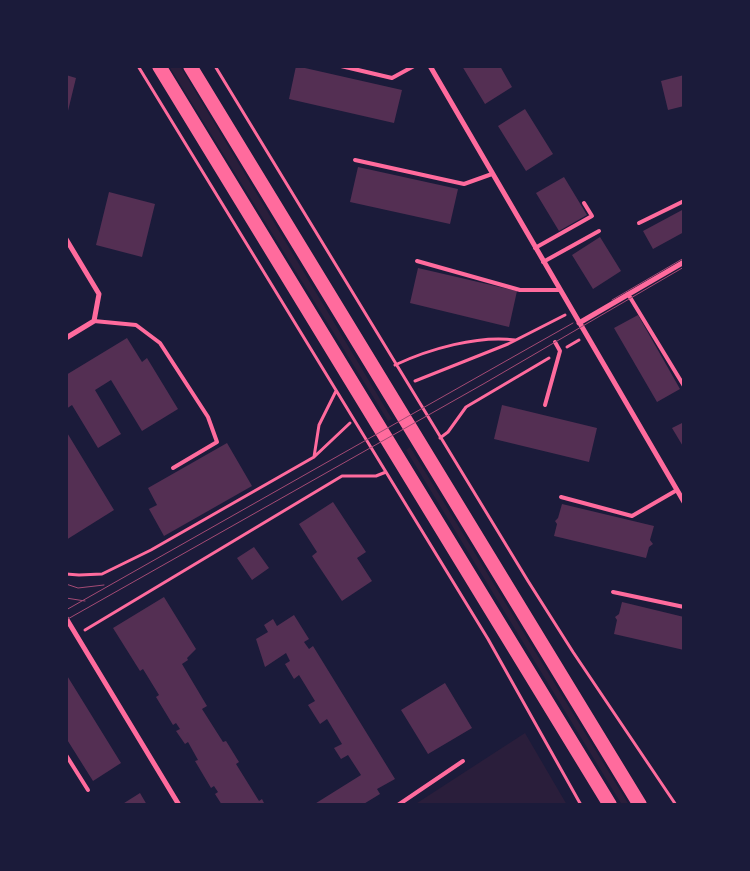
<!DOCTYPE html>
<html>
<head>
<meta charset="utf-8">
<style>
  body { margin:0 }
  #map { position:relative; width:750px; height:871px; overflow:hidden; background:#1b1b3a; font-family:Commissioner,sans-serif }
  canvas { display:block }
  .frame { position:absolute; inset:0; border:68px solid #1b1b3a; pointer-events:none }
</style>
</head>
<body>
<div id="map">
<canvas width="750" height="871"></canvas>
<div class="frame"></div>
</div>
<script>
const ctx = document.querySelector('canvas').getContext('2d');
ctx.lineJoin = 'round';
function paint(path, color) { ctx.fillStyle = color; ctx.fill(path, 'evenodd'); }
function trace(path, color, width, dash) { ctx.strokeStyle = color; ctx.lineWidth = width; ctx.lineCap = dash ? 'butt' : 'round'; ctx.setLineDash(dash || []); ctx.stroke(path); }
const green = new Path2D(`
  M169,66h11l212,353 -4,2z
  M410,447l219,358h-7l-216,-355z
  M525,733l42,72h-153z`);
const building = new Path2D(`
  M296,66l106,24 -8,33 -105,-24z
  M462,66h38l12,21 -27,17z
  M66,75l10,3 -9,37h-1z
  M684,75v31l-16,4 -7,-29z
  M525,109l28,45 -27,17 -28,-45z
  M358,167l100,22 -8,35 -100,-22z
  M564,177l23,38 -28,16 -23,-38z
  M109,192l46,12 -13,53 -46,-12z
  M684,209v23l-31,17 -10,-18z
  M600,237l21,34 -28,18 -21,-34z
  M418,268l99,23 -8,36 -99,-24z
  M638,315l42,74 -23,13 -43,-74z
  M127,338l15,24 5,-4 31,51 -36,22 -31,-51 -16,10 26,44 -23,14 -26,-43 -6,4v-34z
  M502,405l95,23 -8,34 -95,-23z
  M684,422v26l-12,-20z
  M66,431l48,79 -48,30z
  M227,443l25,43 -88,50 -15,-27 8,-4 -9,-17z
  M333,502l33,50 -9,6 15,23 -30,20 -30,-45 5,-4 -18,-28z
  M562,504l92,22 -4,14 3,4 -4,3 -3,11 -92,-22 3,-12 -2,-3 3,-3z
  M254,547l15,21 -17,12 -15,-22z
  M164,597l32,52 -9,9 1,2 -6,4 25,42 -5,3 21,33 3,-1 13,21 -3,2 23,37 3,-2 3,6h-43l-7,-11 3,-2 -4,-6 -3,2 -16,-27 3,-1 -10,-18 -3,2 -9,-13 4,-2 -4,-6 -3,2 -17,-28 3,-2 -16,-26 -3,2 -27,-43z
  M622,602l62,15v33l-70,-16 3,-14 -2,-3 4,-3z
  M294,615l15,24 -5,3 5,7 4,-3 82,133 -18,10 3,5 -18,11h-49l48,-30 -13,-20 -7,4 -7,-11 8,-4 -15,-25 -7,5 -12,-19 7,-4 -16,-26 -5,4 -9,-15 5,-3 -4,-8 -21,14 -9,-28 12,-7 -4,-7 9,-6 4,7z
  M66,674l55,89 -28,18 -27,-43z
  M445,683l27,45 -44,26 -27,-44z
  M140,793l7,12h-26z`);
const path = new Path2D(`
  M138,66l350,573 93,166
  M215,66l313,515 45,71 103,153
  M567,347l12,-7
  M395,365c34,-16 83,-30 120,-25
  M415,381l93,-37 57,-29
  M440,438l8,-6 18,-25 83,-49
  M314,457l5,-32 17,-34
  M66,574l13,1 23,-1 49,-24 163,-93 36,-34
  M85,630l257,-154h34l10,-4`);
const service = new Path2D(`
  M341,66l51,12 22,-12
  M355,160l109,24 28,-10
  M639,223l45,-22
  M535,248l57,-32 -8,-13
  M417,261l103,29h40
  M543,262l56,-31
  M628,294l56,92
  M94,321l42,4 24,18 48,74 9,25 -44,26
  M545,405l15,-54 -5,-9
  M561,497l71,19 45,-26
  M613,592l71,15
  M66,755l22,35
  M398,805l65,-44`);
const minor = new Path2D(`
  M430,66l254,436
  M66,239l33,55 -5,27 -28,17
  M579,323l105,-61
  M66,618l113,187`);
const trunk = new Path2D(`
  M159,66l451,739
  M190,66l450,739`);
const tram = new Path2D(`
  M612,300l72,-42
  M66,584l12,4 26,-3
  M66,598l19,3
  M66,610l507,-287
  M66,620l419,-237 199,-116`);
paint(green, '#2a1e3b');
paint(building, '#542f53');
trace(path, '#ff6b9d', 3);
trace(service, '#ff6b9d', 4);
trace(minor, '#ff6b9d', 5);
trace(trunk, '#ff6b9d', 14);
trace(tram, '#a44b75', 1);
</script>
</body>
</html>
